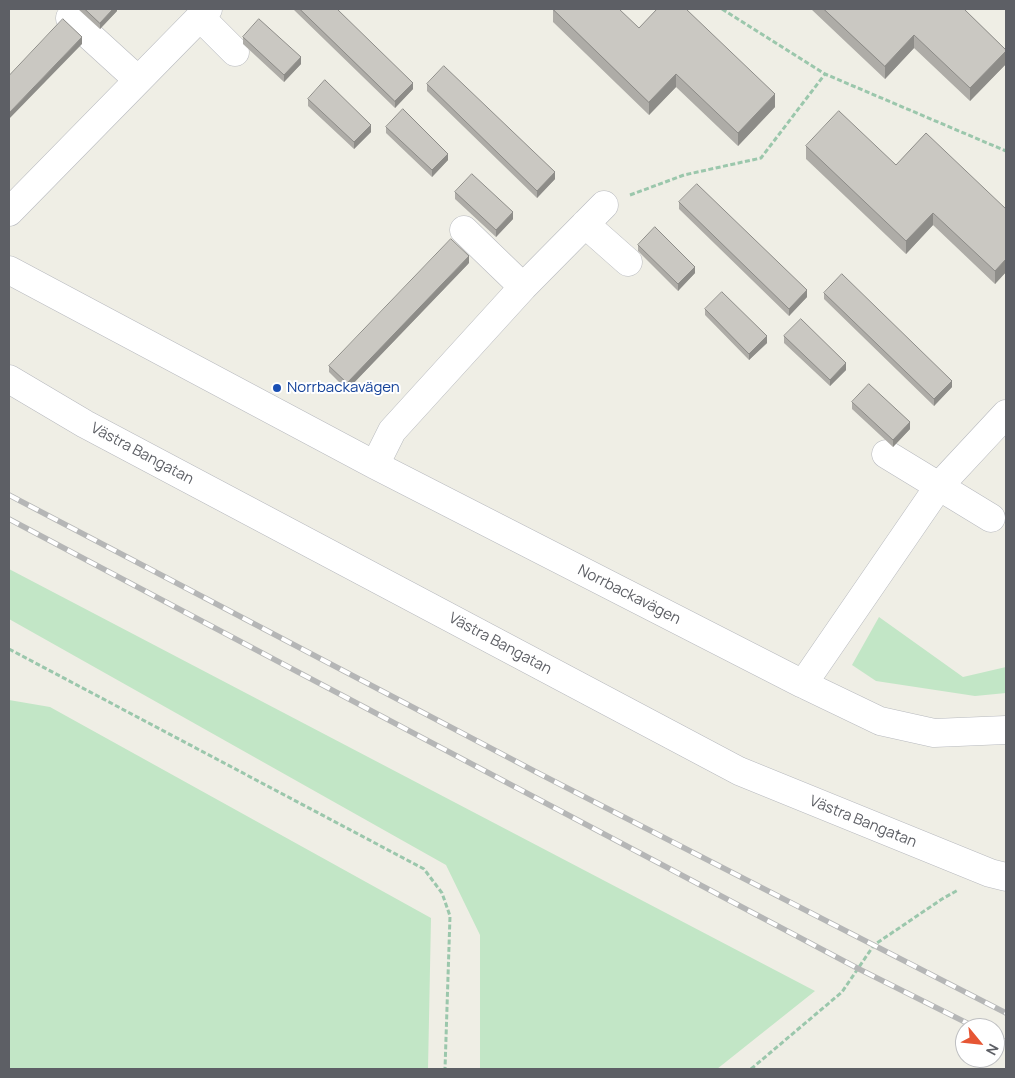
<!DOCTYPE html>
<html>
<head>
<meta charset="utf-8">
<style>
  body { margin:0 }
  #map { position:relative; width:1015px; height:1078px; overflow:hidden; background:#efeee5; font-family:Manrope,sans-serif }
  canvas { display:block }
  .frame { position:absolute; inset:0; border:10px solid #5d5f65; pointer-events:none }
  .north { position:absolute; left:955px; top:1018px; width:50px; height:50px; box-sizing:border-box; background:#fff; border:1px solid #bebfc1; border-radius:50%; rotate:118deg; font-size:14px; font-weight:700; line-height:20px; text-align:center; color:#5d5f65 }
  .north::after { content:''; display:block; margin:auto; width:18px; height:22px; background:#e65634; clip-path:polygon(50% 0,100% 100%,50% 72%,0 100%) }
</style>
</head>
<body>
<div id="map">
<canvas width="1015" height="1078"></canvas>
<div class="frame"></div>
<div class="north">N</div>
</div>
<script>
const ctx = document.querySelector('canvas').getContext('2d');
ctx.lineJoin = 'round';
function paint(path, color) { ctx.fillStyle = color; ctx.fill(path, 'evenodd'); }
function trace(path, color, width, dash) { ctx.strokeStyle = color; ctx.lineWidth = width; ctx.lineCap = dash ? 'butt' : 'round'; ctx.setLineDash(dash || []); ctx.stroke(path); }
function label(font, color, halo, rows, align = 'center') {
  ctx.font = font + ' Manrope,sans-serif'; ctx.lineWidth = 4; ctx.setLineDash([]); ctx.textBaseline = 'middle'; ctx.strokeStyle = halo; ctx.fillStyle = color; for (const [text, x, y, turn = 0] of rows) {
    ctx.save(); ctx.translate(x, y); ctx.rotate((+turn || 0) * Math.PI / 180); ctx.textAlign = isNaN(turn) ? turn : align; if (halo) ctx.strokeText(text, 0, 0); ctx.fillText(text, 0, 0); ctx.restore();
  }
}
const green = new Path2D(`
  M9,569l806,422 -98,78h-237v-134l-34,-70 -437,-246z
  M879,617l84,60 43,-10v26l-31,3 -99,-15 -24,-16z
  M9,700l41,7 381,211 -3,151h-419z`);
const path = new Path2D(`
  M722,9l103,65 181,77
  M630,195l54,-20 77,-17 64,-84
  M9,649l415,220 18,24 8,23 -5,153
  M751,1069l91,-77 32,-47 68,-46 16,-9`);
const minor = new Path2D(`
  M200,17l35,35
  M70,18l68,62
  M9,212l199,-203
  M585,224l43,38
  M464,230l59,57
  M9,270l366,195 428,219 77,37 54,12 72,-3
  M886,454l105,64
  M375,465l17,-34 131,-144 81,-82
  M803,684l136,-198 67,-72`);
const tertiary = new Path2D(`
  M9,379l76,45 654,347 251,102 16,4`);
const rail = new Path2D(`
  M9,495l529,278 468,240
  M9,519l850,450 118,59
  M995,1037l11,5`);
const wall = new Path2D(`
  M78,9h39v2l-17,18z
  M293,9h44l76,80 -18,19z
  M553,9l86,19 136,79 -37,39 -62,-59 -27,28 -96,-93z
  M811,9h153l42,41v14l-36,37 -56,-53 -29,31z
  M243,37l58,27 -17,18 -41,-38z
  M427,84l128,95 -18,19 -110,-107z
  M308,99l63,33 -17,17 -46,-43z
  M386,127l62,33 -16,17 -46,-44z
  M806,146l90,19 110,44v63l-11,12 -62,-59 -27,29 -100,-95z
  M455,192l58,27 -17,18 -41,-38z
  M679,202l128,95 -18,19 -110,-107z
  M638,245l57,28 -17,18 -40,-40z
  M469,263l-122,127 -18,-18v-6z
  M824,293l128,94 -18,19 -110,-107z
  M705,309l62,34 -18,17 -44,-45z
  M784,336l62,34 -16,16 -46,-43z
  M852,402l58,27 -17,18 -41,-38z`);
const shadedWall = new Path2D(`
  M113,9h4v2l-17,18v-6z
  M914,35v13l-29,31v-13z
  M82,37v7l-73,75v-6z
  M1006,51v13l-36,37v-13z
  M301,57v7l-17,18v-7z
  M676,74v13l-27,28v-13z
  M413,83v6l-18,19v-7z
  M775,94v13l-37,39v-13z
  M371,125v7l-17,17v-7z
  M448,154v6l-16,17v-7z
  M555,172v7l-18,19v-7z
  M513,212v7l-17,18v-7z
  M933,213v12l-27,29v-13z
  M469,256v7l-122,127v-7z
  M1006,259v13l-11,12v-13z
  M695,267v6l-17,18v-7z
  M807,290v7l-18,19v-7z
  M767,336v7l-18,17v-6z
  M846,363v7l-16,16v-6z
  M952,381v6l-18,19v-7z
  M910,422v7l-17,18v-7z`);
const building = new Path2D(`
  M85,9h28l-13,14z
  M300,9h37l76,74 -18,18z
  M553,9h66l20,19 18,-19h29l89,85 -37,39 -62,-59 -27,28z
  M824,9h140l42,41v1l-36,37 -56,-53 -29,31z
  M63,19l19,18 -73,76v-37z
  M259,19l42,38 -17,18 -41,-38z
  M444,66l111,106 -18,19 -110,-107z
  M325,80l46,45 -17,17 -46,-43z
  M403,109l45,45 -16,16 -46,-43z
  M839,111l57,54 30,-32 80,76v50l-11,12 -62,-58 -27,28 -100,-95z
  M472,174l41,38 -17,18 -41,-38z
  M697,184l110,106 -18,19 -110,-107z
  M655,227l40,40 -17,17 -40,-39z
  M451,239l18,17 -122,127 -18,-17z
  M842,274l110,107 -18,18 -110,-106z
  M722,292l45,44 -18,18 -44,-45z
  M801,319l45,44 -16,17 -46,-44z
  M869,384l41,38 -17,18 -41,-38z`);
const markers = [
  [277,388,5,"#1a4fb4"]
];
const transitNames = [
  ["Norrbackavägen",287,388]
];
const streetNames = [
  ["Västra Bangatan",142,454,28],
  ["Norrbackavägen",629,595,27],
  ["Västra Bangatan",500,644,28],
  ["Västra Bangatan",863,822,22]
];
paint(green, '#c2e6c6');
trace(minor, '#b7b9be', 29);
trace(tertiary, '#b7b9be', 29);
trace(path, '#9bc7ac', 3, [5, 2.5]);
trace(minor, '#fff', 28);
trace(tertiary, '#fff', 28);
trace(rail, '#b5b6b6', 5.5);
trace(rail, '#fff', 4, [11]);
paint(wall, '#aeaca7');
paint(shadedWall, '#8d8c88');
paint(building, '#cac8c2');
trace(building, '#8d8c88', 1);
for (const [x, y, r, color] of markers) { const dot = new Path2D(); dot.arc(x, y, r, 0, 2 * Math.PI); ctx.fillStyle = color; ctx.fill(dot); trace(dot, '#fff', 2); }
label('15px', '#164399', '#fff', transitNames, 'left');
label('15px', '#5d5f65', '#fff', streetNames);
</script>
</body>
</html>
